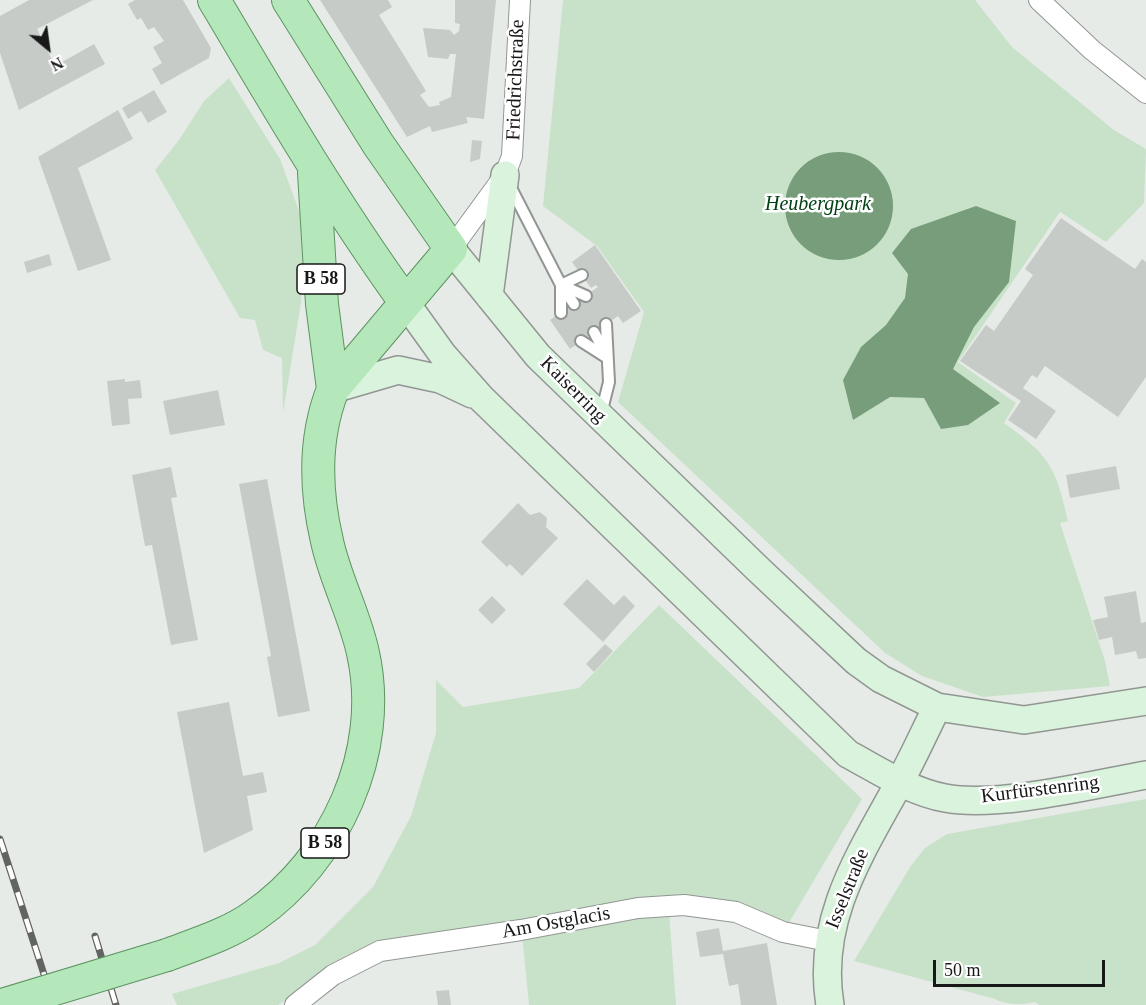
<!DOCTYPE html>
<html>
<head>
<meta charset="utf-8">
<style>
  body { margin:0 }
  #map { position:relative; width:1146px; height:1005px; overflow:hidden; background:#e7ebe7; font-family:"Times New Roman",serif }
  canvas { display:block }
  .north { position:absolute; left:18px; top:18px; width:60px; height:60px; -webkit-text-stroke:4px #fff; paint-order:stroke; rotate:151deg; font-size:16px; font-weight:700; line-height:24px; text-align:center; color:#171817 }
  .north::after { content:''; display:block; margin:auto; width:21px; height:27px; background:#171817; clip-path:polygon(50% 0,100% 100%,50% 72%,0 100%) }
  .scale { position:absolute; left:933px; top:960px; width:172px; height:27px; box-sizing:border-box; border:3px solid #171817; border-top:0; padding-left:8px; font-size:18px; line-height:21px; white-space:nowrap; color:#171817; -webkit-text-stroke:4px #fff; paint-order:stroke }
</style>
</head>
<body>
<div id="map">
<canvas width="1146" height="1005"></canvas>
<div class="north">N</div>
<div class="scale">50 m</div>
</div>
<script>
const ctx = document.querySelector('canvas').getContext('2d');
ctx.lineJoin = 'round';
function paint(path, color) { ctx.fillStyle = color; ctx.fill(path, 'evenodd'); }
function trace(path, color, width, dash) { ctx.strokeStyle = color; ctx.lineWidth = width; ctx.lineCap = dash ? 'butt' : 'round'; ctx.setLineDash(dash || []); ctx.stroke(path); }
function label(font, color, halo, rows, align = 'center') {
  ctx.font = font + ' "Times New Roman",serif'; ctx.lineWidth = 5; ctx.setLineDash([]); ctx.textBaseline = 'middle'; ctx.strokeStyle = halo; ctx.fillStyle = color; for (const [text, x, y, turn = 0] of rows) {
    ctx.save(); ctx.translate(x, y); ctx.rotate((+turn || 0) * Math.PI / 180); ctx.textAlign = isNaN(turn) ? turn : align; if (halo) ctx.strokeText(text, 0, 0); ctx.fillText(text, 0, 0); ctx.restore();
  }
}
const green = new Path2D(`
  M563,0h412l37,47 102,83 32,19 -2,54 -38,39 -46,-30 -102,150 58,41 -12,20c46,33 52,44 64,98l-8,2 45,138 5,25 -127,11 -61,-21 -37,-23 -267,-251 26,-90 -47,-66 -54,-40z
  M229,78l51,81 22,60 2,36 -3,48 -18,110 -1,-55 -19,-8 -8,-30 -15,-2 -85,-148 24,-30 25,-39z
  M659,605l203,194 -75,127c-48,-24 -66,-26 -119,-28l8,107h-147l-8,-82 -143,20 -100,62h-101l-5,-11 107,-31 36,-18 58,-58 38,-71 25,-83v-53l27,27 116,-19z
  M1146,799v206h-107l-4,-3c-11,3 -30,3 -40,-3l-141,-38 56,-94 15,-19 22,-14z`);
const water = new Path2D(`
  M785 206a54 54 0 1 1 108 0a54 54 0 1 1-108 0Z
  M976,206l40,15 -7,61 -35,45 -21,42 47,34 -32,22 -27,4 -17,-31 -34,-1 -37,23 -10,-40 18,-33 25,-22 19,-27 3,-24 -16,-21 19,-24z`);
const building = new Path2D(`
  M29,0h64l-56,29 18,37 39,-22 11,20 -86,46 -19,-57v-37z
  M135,0h48l28,48 -2,10 -48,27 -9,-16 10,-6 -9,-16 11,-6 -10,-14 -6,3 -7,-12 -4,2 -9,-16z
  M320,0h68l4,7 -13,8 47,76 -6,4 9,12 11,-2 -1,-3 12,-5 5,-43h-6l-2,5 -20,-2 -5,-29 27,2 4,5 5,-4 1,-7 -5,-1v-23h41l-12,119 -18,-2 2,6 -36,9 -2,-6 -23,11z
  M154,90l13,22 -19,11 -7,-12 -13,8 -6,-11z
  M118,110l15,29 -55,29 33,92 -33,11 -40,-114z
  M472,140l10,1 -2,18 -10,3z
  M1061,218l74,51 7,-10 4,3v115l-28,40 -73,-51 -8,12 -5,-3 -9,13 33,23 -20,28 -28,-19 13,-19 -61,-40 26,-36 8,6 39,-56 -8,-6z
  M595,245l46,66 -18,12 -5,-7 -48,33 -20,-29 48,-33 -2,-2 -5,3 -19,-26z
  M49,254l3,11 -25,8 -3,-11z
  M125,379v3l15,-2 2,18 -14,1 2,25 -18,2 -5,-45z
  M218,390l7,35 -55,10 -7,-34z
  M1116,466l4,23 -50,9 -4,-23z
  M171,467l6,30 -6,1 27,142 -27,5 -19,-100 -7,1 -13,-71z
  M267,479l43,232 -32,6 -11,-60 4,-1 -32,-172z
  M518,503l12,12 10,-3 7,6 -1,9 12,11 -36,38 -12,-12 -3,3 -26,-25z
  M587,579l27,26 10,-10 11,11 -32,36 -40,-38z
  M1136,591l5,32 5,-1v36l-8,1 -2,-8 -21,4 -3,-18 -13,3 -6,-20 15,-3 -4,-20z
  M492,596l14,14 -14,14 -14,-14z
  M605,644l8,7 -19,21 -8,-8z
  M229,702l14,74 20,-4 4,20 -20,4 6,34 -49,23 -27,-141z
  M719,928l4,23 44,-8 10,62h-36l-3,-21 -9,2 -6,-32 -23,3 -4,-25z
  M449,990l2,15h-13l-2,-14z`);
const service = new Path2D(`
  M509,184l52,101
  M574,304l-13,-19 25,11
  M561,313v-28l21,-10
  M594,332l11,21
  M581,341l25,16
  M601,414l8,-32 -3,-58`);
const minor = new Path2D(`
  M1039,0l53,50 54,43
  M451,249l54,-74 7,-19 8,-156
  M295,1005l38,-30 47,-24 141,-21 117,-22 46,-3 52,7 47,20 45,9`);
const secondary = new Path2D(`
  M451,249l87,107 222,215 96,90 25,18 56,28 87,13 122,-19
  M489,296l16,-121
  M405,302l38,53 38,43 367,356c30,16 63,38 97,44 53,10 146,-13 201,-23
  M333,389l65,-19 42,9 32,15
  M830,1005c-14,-84 29,-149 68,-220 14,-25 26,-52 39,-78`);
const primary = new Path2D(`
  M214,0c61,103 121,205 191,302
  M314,173l8,131 11,85
  M167,955c29,-11 62,-21 87,-39 81,-56 131,-164 109,-263 -8,-38 -28,-74 -36,-112 -12,-51 -13,-104 6,-152l118,-140 -73,-105 -90,-144`);
const rail = new Path2D(`
  M0,839l54,166
  M95,936l21,69`);
const primaryBridge = new Path2D(`
  M2,1005l165,-50`);
const shields = [
  [321,279,48],
  [325,843,48]
];
const shieldNames = [
  ["B 58",321,279],
  ["B 58",325,843]
];
const streetNames = [
  ["Friedrichstraße",516,80,-88],
  ["Kaiserring",573,390,45],
  ["Kurfürstenring",1040,790,-7],
  ["Isselstraße",848,889,-68],
  ["Am Ostglacis",556,923,-10]
];
const parkNames = [
  ["Heubergpark",818,205]
];
paint(green, '#c8e2c9');
paint(water, '#779d7a');
paint(building, '#c7cbc7');
trace(service, '#929693', 14);
trace(minor, '#929693', 22);
trace(secondary, '#929693', 30);
trace(primary, '#5d9462', 34);
trace(service, '#fff', 10);
trace(minor, '#fff', 20);
trace(secondary, '#daf3dc', 27);
trace(primary, '#b4e7b9', 32);
trace(rail, '#626462', 7);
trace(rail, '#fff', 4.5, [14]);
trace(primaryBridge, '#5d9462', 34, []);
trace(primaryBridge, '#b4e7b9', 32);
for (const [x, y, w] of shields) { const box = new Path2D(); box.roundRect(x - w / 2, y - 15, w, 30, 4.5); ctx.fillStyle = '#fff'; ctx.fill(box); trace(box, '#171817', 1.5); }
label('bold 18px', '#171817', null, shieldNames);
label('20px', '#171817', '#fff', streetNames);
label('italic 20px', '#014012', '#fff', parkNames);
</script>
</body>
</html>
